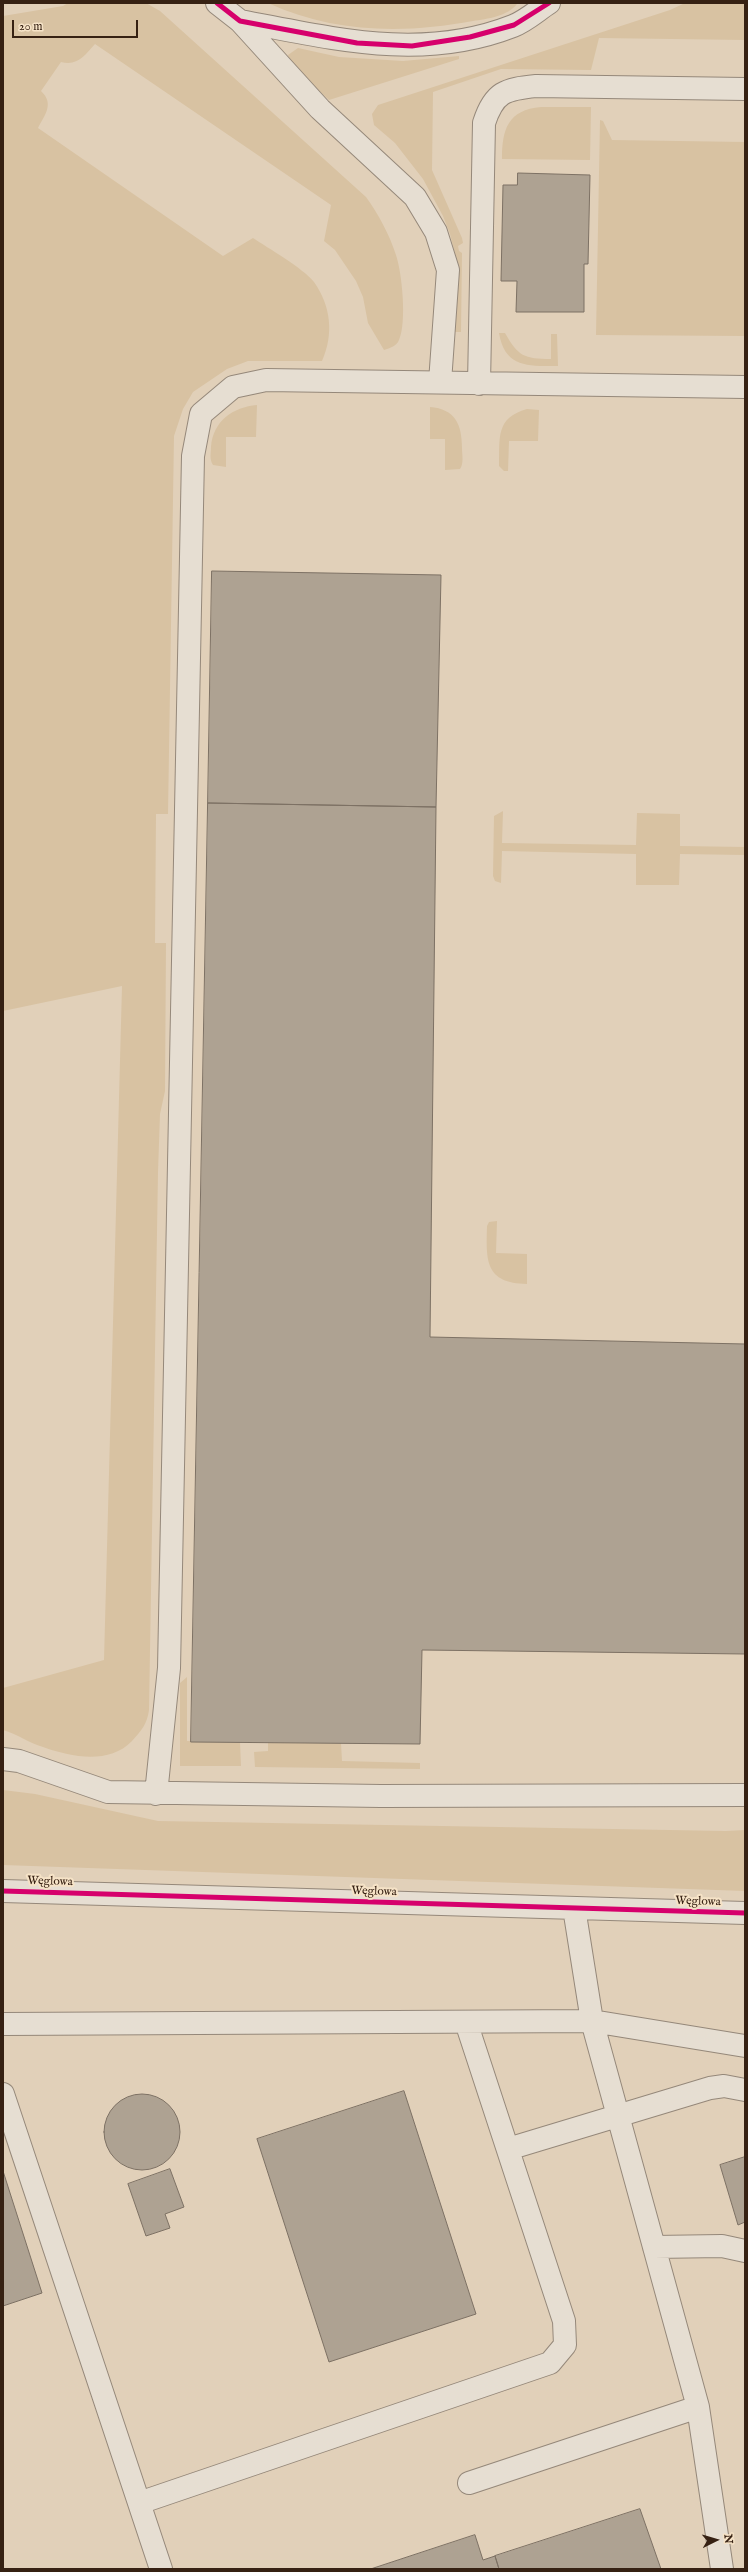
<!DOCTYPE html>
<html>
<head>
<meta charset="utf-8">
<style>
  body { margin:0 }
  #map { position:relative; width:748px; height:2572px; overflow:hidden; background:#e1d0b9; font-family:"IM FELL English",serif }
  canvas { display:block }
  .frame { position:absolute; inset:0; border:4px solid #362113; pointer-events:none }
  .north { position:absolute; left:696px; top:2520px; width:40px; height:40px; -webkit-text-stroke:3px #f6e3c7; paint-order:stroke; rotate:85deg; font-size:11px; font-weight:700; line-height:16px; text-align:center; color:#362113 }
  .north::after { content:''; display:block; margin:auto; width:14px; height:18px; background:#362113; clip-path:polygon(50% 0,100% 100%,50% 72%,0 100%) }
  .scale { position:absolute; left:12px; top:20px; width:126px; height:18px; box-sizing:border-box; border:2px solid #362113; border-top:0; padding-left:5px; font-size:12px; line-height:14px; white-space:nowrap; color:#362113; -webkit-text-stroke:3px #f6e3c7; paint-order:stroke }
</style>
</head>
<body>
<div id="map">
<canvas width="748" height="2572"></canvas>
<div class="frame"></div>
<div class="north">N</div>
<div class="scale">20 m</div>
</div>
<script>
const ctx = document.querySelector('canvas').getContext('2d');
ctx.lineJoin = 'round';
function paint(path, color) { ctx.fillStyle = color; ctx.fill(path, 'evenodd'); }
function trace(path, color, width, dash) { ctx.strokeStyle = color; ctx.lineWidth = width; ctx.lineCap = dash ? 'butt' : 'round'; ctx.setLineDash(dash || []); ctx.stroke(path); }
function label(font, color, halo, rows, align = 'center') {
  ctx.font = font + ' "IM FELL English",serif'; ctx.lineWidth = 4; ctx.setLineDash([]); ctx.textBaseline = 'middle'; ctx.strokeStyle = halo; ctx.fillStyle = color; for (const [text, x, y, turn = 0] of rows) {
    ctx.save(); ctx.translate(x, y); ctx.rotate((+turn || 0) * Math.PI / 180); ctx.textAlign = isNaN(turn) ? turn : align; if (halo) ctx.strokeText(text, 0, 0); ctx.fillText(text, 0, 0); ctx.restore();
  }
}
const green = new Path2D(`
  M68,3h78l14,8 206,186c13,18 23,37 30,58 6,18 11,67 3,85 -2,6 -9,8 -15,10l-16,-27 -5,-26 -7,-16 -21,-31 -11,-9 7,-36 -236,-161c-11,12 -17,22 -34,18l-20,29c14,13 3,25 -3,37l185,128 30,-18c15,10 50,30 61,44 17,24 20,52 8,79h-74l-21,8 -34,23 -10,17 -9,27 -6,378h-12l-1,129h11l-1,148 -5,23 -2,58 -9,538c-2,14 -7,20 -17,31 -23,24 -61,16 -89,6 -14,-4 -26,-13 -40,-17v-42l101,-28 18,-674 -119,25v-995l60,-10z
  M268,3h249v1c-9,12 -30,15 -44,17 -70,13 -140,12 -205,-18z
  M685,3h60v37l-146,-2 -8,32 -90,-1 -68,23 -1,78 30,68 1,5 -5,3 1,5 3,2 -1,79h-7l2,-74 -6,-24 -7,-18 -20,-37 -28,-36 -21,-18 -2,-11 6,-9 292,-95z
  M298,48l41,9 64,4 56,-5v3l-130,41 -39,-36 -2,-9z
  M541,107h50l-1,53 -88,-1c0,-30 6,-49 39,-52z
  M600,120l3,1 9,19 133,2v194l-149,-1z
  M499,333h6c13,23 19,26 46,26v-25h6l1,32c-30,0 -53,2 -59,-33z
  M257,405l-1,32h-30v30l-13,-2c-4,-6 -2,-12 -2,-18 2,-26 22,-40 46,-42z
  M430,407c25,2 32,17 32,41 0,7 2,15 -2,21l-15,1v-31h-15z
  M527,409l12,1 -1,31h-29l-1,30h-4l-5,-5c1,-28 -4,-48 28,-57z
  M503,811l-1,32 134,2 1,-32 43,1v32l65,1v8l-65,-1 -1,31h-43v-31l-134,-3 -1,32 -6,-2 -2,-5 1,-60z
  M497,1221l-1,32 31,1v30c-42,-1 -41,-23 -40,-58l2,-4z
  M187,1677v64l53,1 1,24h-61v-83z
  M268,1742l73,1 1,18 78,2v6l-165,-2 -1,-15 14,-1z
  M3,1790l32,4 123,27 568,10 19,-1v61l-742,-26z`);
const building = new Path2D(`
  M518,173l72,2 -2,89h-4v48h-68l1,-31h-16l2,-96h14z
  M212,571l229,4 -5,232 -228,-4z
  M208,803l228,4 -6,530 315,7v310l-323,-4 -2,94 -229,-2z
  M404,2091l72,223 -147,48 -72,-223z
  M104 2132a38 38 0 1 1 76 0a38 38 0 1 1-76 0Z
  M745,2157v65l-7,3 -18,-60z
  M170,2169l14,38 -19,7 5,14 -24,8 -18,-52z
  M3,2171l39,122 -39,13z
  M640,2509l21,60h-162l-4,-13z
  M475,2535l8,25 12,-4 4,13h-128z`);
const minor = new Path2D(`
  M217,3l23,18 80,88 95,88 21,35 12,38 -8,112
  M240,21c92,17 181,41 273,5 13,-5 25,-16 36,-23
  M479,384l5,-261c10,-31 21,-34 52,-37l209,3
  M3,1759l16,2 89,31 273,4 364,-1
  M156,1794l13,-126 24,-1212 8,-42 32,-27 33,-7 479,7
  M3,1891l742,22
  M574,1908l18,113 106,386 24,162
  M3,2024l589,-3 153,25
  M3,2094l158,475
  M508,2149l202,-61 14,-2 21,4
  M654,2247l68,-1 23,5
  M469,2483l229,-76
  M139,2503l411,-140 15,-18 -1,-24 -98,-299`);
const cycleway = new Path2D(`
  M217,3l23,18 117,22 55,3 58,-9 44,-12 35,-22
  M3,1891l742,22`);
const streetNames = [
  ["Węglowa",50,1882,2],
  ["Węglowa",374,1892,2],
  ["Węglowa",698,1902,2]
];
paint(green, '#d8c2a2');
paint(building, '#aea292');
trace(building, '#7d7164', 1);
trace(minor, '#95887a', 24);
trace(minor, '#e6ded2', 22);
trace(cycleway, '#d6006c', 5);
label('12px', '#362113', '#f6e3c7', streetNames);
</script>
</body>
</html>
